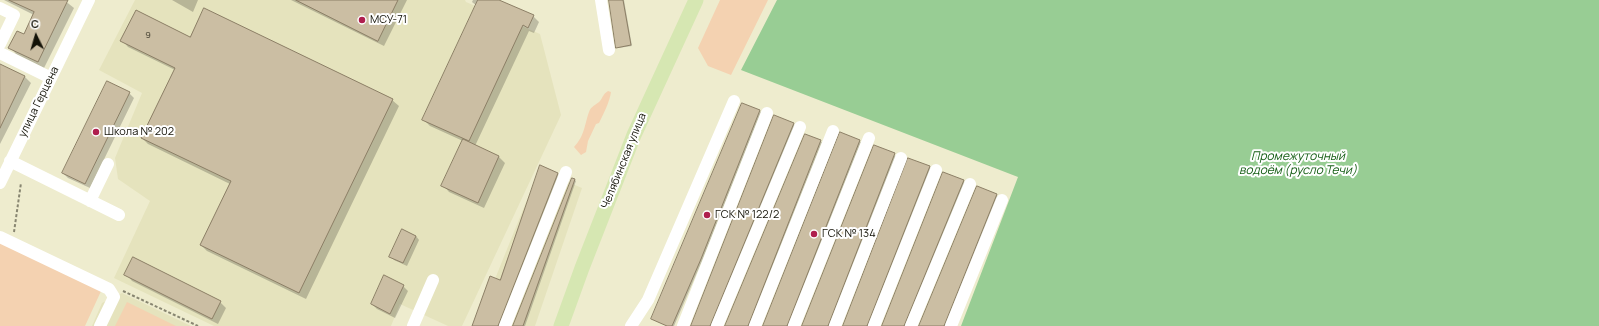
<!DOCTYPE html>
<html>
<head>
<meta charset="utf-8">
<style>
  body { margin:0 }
  #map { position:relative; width:1599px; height:326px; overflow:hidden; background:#eeecce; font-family:Manrope,sans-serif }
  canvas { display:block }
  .north { position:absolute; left:16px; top:16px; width:40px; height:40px; -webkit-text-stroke:3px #fff; paint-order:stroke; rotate:355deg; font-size:11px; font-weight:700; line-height:16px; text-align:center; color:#131207 }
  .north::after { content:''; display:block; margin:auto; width:14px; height:18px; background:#131207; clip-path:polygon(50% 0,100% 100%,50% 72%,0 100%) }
</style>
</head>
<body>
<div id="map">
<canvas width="1599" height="326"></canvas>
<div class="north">С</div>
</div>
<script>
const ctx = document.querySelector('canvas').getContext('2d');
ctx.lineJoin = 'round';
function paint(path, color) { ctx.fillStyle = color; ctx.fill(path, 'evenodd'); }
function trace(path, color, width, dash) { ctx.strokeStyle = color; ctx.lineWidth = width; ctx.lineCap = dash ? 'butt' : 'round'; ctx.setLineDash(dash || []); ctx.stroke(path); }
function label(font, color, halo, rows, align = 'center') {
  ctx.font = font + ' Manrope,sans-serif'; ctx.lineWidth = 4; ctx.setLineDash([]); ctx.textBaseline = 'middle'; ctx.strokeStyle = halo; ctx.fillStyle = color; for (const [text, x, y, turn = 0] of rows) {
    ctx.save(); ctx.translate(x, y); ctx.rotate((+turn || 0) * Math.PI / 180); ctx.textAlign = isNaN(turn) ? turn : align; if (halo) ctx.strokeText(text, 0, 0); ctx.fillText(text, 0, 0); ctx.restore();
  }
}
const built = new Path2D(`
  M135,0h330l1,2 74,32 21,81 -99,211h-14l-48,-22 -9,22h-177l-100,-48 36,-77 -32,-22 -3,-21 27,-65 -43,-23z
  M539,170l43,18 -47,138h-59z
  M122,293l69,33h-99l10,-23z`);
const green = new Path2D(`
  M720,0h48l-37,75 -23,-9 -10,-18z
  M608,91l3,1c-1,9 -8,23 -12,31l-3,1 -8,17 -2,11 -5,3 -7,-8c11,-12 10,-21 15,-35 2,-6 7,-7 11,-11 3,-4 3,-7 8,-10z
  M0,241l102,48 -17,37h-85z
  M127,302l49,24h-61z`);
const water = new Path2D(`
  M777,0h822v326h-638l57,-149 -277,-107z`);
const shadow = new Path2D(`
  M4,0h60l10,8 -30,60 -28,-14 -6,-7 14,-12 10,-20z
  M172,0h26l-5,12z
  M291,0h116l-23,46z
  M473,0h24l36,16 6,6 -5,11 -5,-2 -54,115 24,11 6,6 -21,45 -35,-16 -6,-7 20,-44 -33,-15 -6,-6 53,-114 -5,-4z
  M610,0h14l8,46 -14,2 -1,-1z
  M190,39l202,61 7,6 -93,193 -99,-48 -6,-6 29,-61 -82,-40 -6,-6 33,-68 -47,-23 -6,-7z
  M0,65l25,12 6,6 -31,61z
  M129,93l5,5 -44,90 -22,-10 -5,-5z
  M760,111l1,1 -59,149 -28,65h-7l-13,-6 -2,-1z
  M793,124l2,1 -84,201h-19z
  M806,135l16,7 -73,184h-23z
  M859,141l2,1 -73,184h-24z
  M875,147l21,9 -67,170h-26z
  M929,167l2,1 -63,158h-24z
  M557,173l2,2 -60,151h-26l28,-44z
  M574,179l2,2 -51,145h-11z
  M963,181l2,1 -60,144h-22z
  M978,187l20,9 -52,130h-26z
  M403,230l13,6 3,4 -12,26 -13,-6 -3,-4z
  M126,274l94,28 6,6 -8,16 -86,-43z
  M403,286l5,5 -13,27 -18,-9 -5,-5z`);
const building = new Path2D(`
  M9,0h59l-30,62 -30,-14 9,-17 7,3 10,-22z
  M296,0h102l-20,41z
  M478,0h21l35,15 -6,13 -5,-3 -54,116 -47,-21z
  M609,0h14l8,45 -15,3z
  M204,8l189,91 -94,194 -99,-48 31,-64 -90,-43 34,-70 -55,-27 16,-31 54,27z
  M0,64l25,12 -25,52z
  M107,81l23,11 -45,92 -23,-11z
  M742,103l18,7 -59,149 -29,67h-5l-16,-7z
  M774,115l20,8 -84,203h-19z
  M840,132l20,8 -73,186h-24z
  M805,134l16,6 -73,186h-23z
  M463,139l36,17 -21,47 -37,-17z
  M874,145l21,8 -67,173h-26z
  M908,158l22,8 -63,160h-24z
  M540,165l18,8 -60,153h-26l18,-50 10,4z
  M943,172l21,8 -60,146h-22z
  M572,178l3,1 -52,147h-10z
  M977,186l20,8 -53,132h-25z
  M402,229l14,7 -13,27 -14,-6z
  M133,257l88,44 -9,18 -88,-44z
  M384,275l20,10 -14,29 -19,-10z`);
const path = new Path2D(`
  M14,232l7,-49
  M123,291l75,35`);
const minor = new Path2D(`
  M601,0l8,50
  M0,8l14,7 -14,29
  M0,53l51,25
  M10,161l109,54
  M0,183l89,-183
  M90,201l18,-37
  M0,237l109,52 5,8 -14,29
  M413,326l20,-46
  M505,326l61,-154
  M631,326l17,-26 86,-199
  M683,326l84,-213
  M717,326l83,-199
  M755,326l78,-195
  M794,326l75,-188
  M835,326l66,-168
  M874,326l62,-156
  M911,326l59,-142
  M951,326l51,-126`);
const major = new Path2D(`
  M561,326l21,-58 52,-133 62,-135`);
const markers = [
  [362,20,4,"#af1e4e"],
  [96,132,4,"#af1e4e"],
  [707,215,4,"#af1e4e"],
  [814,234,4,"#af1e4e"]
];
const numberNames = [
  ["9",148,35]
];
const poiNames = [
  ["МСУ-71",370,20],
  ["Школа № 202",104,132],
  ["ГСК № 122/2",715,215],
  ["ГСК № 134",822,234]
];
const streetNames = [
  ["улица Герцена",39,102,-64],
  ["Челябинская улица",624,161,-68]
];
const waterNames = [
  ["Промежуточный",1298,157],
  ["водоём (русло Течи)",1298,171]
];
paint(built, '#e5e3bd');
paint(green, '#f4d2b1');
paint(water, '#98cd94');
paint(shadow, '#0003');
paint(building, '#cbbea3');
trace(building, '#8c7f66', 1);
trace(path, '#888671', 2, [3, 2]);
trace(minor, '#fff', 12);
trace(major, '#d6e7b2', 15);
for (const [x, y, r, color] of markers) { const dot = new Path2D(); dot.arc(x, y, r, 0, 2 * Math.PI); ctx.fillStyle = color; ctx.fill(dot); trace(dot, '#fff', 1.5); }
label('9px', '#413d2e', null, numberNames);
label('11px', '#131207', '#fff', poiNames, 'left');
label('11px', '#131207', '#fff', streetNames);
label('italic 12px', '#186018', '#fff', waterNames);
</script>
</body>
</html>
